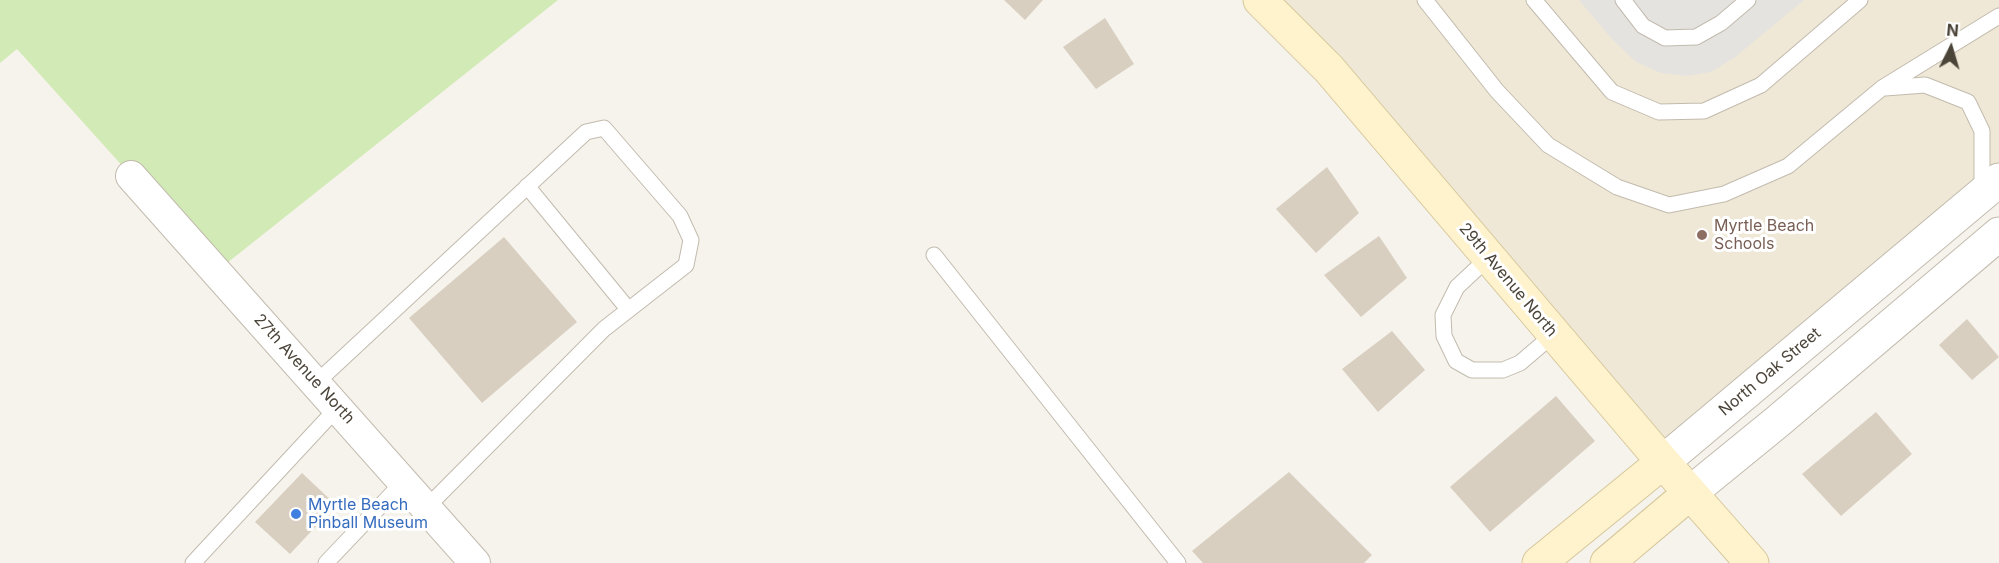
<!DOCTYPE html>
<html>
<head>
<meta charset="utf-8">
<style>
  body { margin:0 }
  #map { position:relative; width:1999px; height:563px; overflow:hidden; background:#f6f3ec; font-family:Inter,sans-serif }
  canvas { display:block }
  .north { position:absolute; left:1921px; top:18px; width:60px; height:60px; -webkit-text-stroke:4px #fff; paint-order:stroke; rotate:5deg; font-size:16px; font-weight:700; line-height:24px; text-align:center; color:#4b4439 }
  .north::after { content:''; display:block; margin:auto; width:21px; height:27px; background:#4b4439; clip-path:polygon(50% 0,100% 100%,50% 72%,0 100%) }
</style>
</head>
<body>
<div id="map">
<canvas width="1999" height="563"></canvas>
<div class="north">N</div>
</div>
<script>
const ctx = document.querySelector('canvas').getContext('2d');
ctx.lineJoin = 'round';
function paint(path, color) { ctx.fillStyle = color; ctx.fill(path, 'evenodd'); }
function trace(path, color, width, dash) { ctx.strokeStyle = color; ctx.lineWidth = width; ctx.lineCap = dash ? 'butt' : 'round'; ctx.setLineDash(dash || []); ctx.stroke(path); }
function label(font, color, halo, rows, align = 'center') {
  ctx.font = font + ' Inter,sans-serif'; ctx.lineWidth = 6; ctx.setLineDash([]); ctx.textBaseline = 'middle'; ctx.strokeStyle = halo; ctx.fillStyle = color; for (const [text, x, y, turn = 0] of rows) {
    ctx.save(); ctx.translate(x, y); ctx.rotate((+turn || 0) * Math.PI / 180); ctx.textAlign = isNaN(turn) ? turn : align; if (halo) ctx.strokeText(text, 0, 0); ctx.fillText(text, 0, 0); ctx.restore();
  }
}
const education = new Path2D(`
  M1258,0h741v180l-336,282z`);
const green = new Path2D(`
  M0,0h558l-341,271 -200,-222 -17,14z`);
const parking = new Path2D(`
  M1579,0h225l-70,58 -23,14 -25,4 -25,-3 -25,-11 -25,-24z`);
const building = new Path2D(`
  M1004,0h39l-18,20z
  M1105,18l29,46 -38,25 -33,-42z
  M1327,167l32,46 -43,40 -40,-44z
  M1379,236l28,42 -46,39 -37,-42z
  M504,237l73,85 -95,81 -73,-85z
  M1967,319l32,38 -27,23 -33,-35z
  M1392,331l33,39 -47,42 -36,-43z
  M1556,396l39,45 -105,91 -40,-45z
  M1876,412l36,42 -71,62 -39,-42z
  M1289,472l83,83 -8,8h-161l-11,-12z
  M302,473l34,32 -46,49 -35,-32z`);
const service = new Path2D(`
  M1425,0l72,91 51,54 69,42 52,18 55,-11 64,-28 94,-78 117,-72
  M1534,0l78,92 47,20 45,-1 57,-26 99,-85
  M1623,0l20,26 22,12 31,-1 25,-14 27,-23
  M1885,88l40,-3 43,17 14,29v61
  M527,186l101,123
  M934,255l244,308
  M1489,257l-32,30 -14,28 1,21 12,25 16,9h31l17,-7 34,-29
  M316,383l270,-251 18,-4 76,88 11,24 -5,25 -82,64 -178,179
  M193,563l145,-156
  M326,563l78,-82`);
const minor = new Path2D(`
  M131,176l344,387`);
const tertiary = new Path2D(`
  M1663,462l336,-282
  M1690,493l87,-71 222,-188`);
const secondary = new Path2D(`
  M1260,0l69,69 334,393 89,101
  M1539,563l124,-101
  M1607,563l83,-70`);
const markers = [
  [1702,235,6,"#8d6e63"],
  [296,514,6,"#3f7fe0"]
];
const educationNames = [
  ["Myrtle Beach",1714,226],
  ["Schools",1714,244]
];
const streetNames = [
  ["29th Avenue North",1508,280,50],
  ["27th Avenue North",304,369,48],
  ["North Oak Street",1770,372,-40]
];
const shopNames = [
  ["Myrtle Beach",308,505],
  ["Pinball Museum",308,523]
];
paint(education, '#efe8d6');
paint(green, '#d2eab5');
paint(parking, '#e5e3e0');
paint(building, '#d8cfc1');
trace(service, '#c2bbae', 17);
trace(minor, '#c2bbae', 32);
trace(tertiary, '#c2bbae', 35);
trace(secondary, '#d6c79b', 35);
trace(service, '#fff', 15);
trace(minor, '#fff', 30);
trace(tertiary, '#fff', 33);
trace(secondary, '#fff3cd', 33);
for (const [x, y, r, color] of markers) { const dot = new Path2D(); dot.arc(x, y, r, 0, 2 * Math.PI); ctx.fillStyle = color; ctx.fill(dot); trace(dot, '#fff', 2); }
label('16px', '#785e54', '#fff', educationNames, 'left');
label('16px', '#4b4439', '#fff', streetNames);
label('16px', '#366cbe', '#fff', shopNames, 'left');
</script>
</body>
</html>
